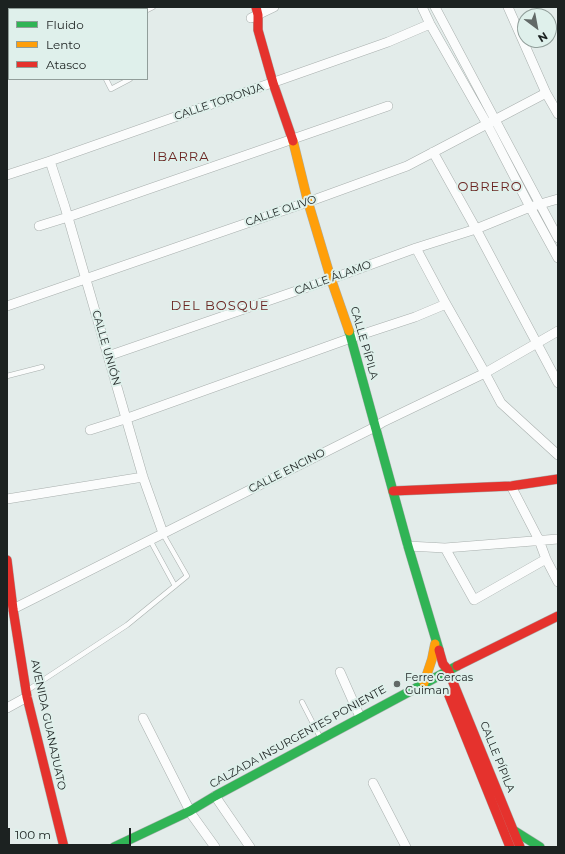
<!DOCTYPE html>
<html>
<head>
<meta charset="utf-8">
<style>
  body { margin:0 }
  #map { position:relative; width:565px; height:854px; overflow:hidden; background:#e3ecea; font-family:Montserrat,sans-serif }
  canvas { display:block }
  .frame { position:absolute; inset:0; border:8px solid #1c2221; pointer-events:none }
  .legend { position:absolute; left:8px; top:8px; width:140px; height:72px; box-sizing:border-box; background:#dff0eb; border:1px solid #919e9a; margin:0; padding:5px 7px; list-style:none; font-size:12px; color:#1c2221 }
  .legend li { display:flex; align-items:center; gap:8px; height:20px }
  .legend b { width:20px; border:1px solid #919e9a }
  .north { position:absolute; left:517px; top:8px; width:40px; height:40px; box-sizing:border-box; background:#dff0eb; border:1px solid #919e9a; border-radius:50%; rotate:148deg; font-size:11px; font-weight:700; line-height:16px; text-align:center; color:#1c2221 }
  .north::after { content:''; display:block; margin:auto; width:14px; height:18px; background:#626967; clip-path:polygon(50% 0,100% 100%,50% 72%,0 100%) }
  .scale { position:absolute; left:8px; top:828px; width:123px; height:18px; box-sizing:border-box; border:2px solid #1c2221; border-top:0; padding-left:5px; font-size:12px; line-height:14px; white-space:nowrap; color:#1c2221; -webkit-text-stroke:3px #dff0eb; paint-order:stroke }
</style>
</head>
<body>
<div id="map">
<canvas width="565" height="854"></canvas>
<div class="frame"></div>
<ul class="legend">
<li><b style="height:5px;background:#30b455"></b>Fluido</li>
<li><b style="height:5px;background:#ff9f0a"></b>Lento</li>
<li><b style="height:5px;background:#e5322d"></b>Atasco</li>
</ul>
<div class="north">N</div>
<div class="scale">100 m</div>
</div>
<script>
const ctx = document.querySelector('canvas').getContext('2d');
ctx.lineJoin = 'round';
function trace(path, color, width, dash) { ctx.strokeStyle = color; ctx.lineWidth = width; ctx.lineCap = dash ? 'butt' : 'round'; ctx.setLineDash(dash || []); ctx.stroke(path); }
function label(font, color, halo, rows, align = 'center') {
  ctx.font = font + ' Montserrat,sans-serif'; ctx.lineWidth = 4; ctx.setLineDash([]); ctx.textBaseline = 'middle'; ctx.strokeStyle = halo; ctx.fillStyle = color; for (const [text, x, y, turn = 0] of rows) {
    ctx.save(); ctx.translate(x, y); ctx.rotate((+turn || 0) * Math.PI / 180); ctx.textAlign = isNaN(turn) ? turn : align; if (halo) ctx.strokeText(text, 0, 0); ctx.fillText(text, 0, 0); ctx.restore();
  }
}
const lane = new Path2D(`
  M57,7l1,2
  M96,7l1,2
  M147,10l6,-3
  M106,79l5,10 19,-10
  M7,376l35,-9
  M150,540l25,46
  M28,690l99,-65 60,-49 -24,-42
  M302,702l18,35`);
const street = new Path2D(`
  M422,7l8,17 57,100 43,83 28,51
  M435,7l123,231
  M508,7l38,86 12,21
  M251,18l23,-11
  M433,152l43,77 82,154
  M50,161l15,46 78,270 20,56
  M7,175l43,-14 338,-119 42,-18
  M39,226l29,-9 320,-111
  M416,248l30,56 39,69 16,30 57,52
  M7,306l301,-104 99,-36 139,-73
  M108,356l223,-77 85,-31 60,-19 54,-22 28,-8
  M90,430l35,-11 226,-81 64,-21 31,-13
  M511,486l28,54 7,19 12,23
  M7,499l136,-22
  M408,546l37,2 113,-9
  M445,548l29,52 72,-41
  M13,609l362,-182 8,-5 102,-49 73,-42
  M340,672l20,45
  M7,708l20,-11
  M143,718l49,97 23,32
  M373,783l33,64
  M215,796l35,51`);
const fast = new Path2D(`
  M349,331l59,215 31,104
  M513,830l27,17
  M114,847l76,-36 25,-15 242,-130`);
const slow = new Path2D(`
  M293,141l15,61 23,77 18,52
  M424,683l8,-24 3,-15`);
const jam = new Path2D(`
  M256,7l2,8v15l15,53 20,58
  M393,491l118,-5 47,-7
  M7,560l6,49 14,88 37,150
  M439,650l4,14 5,6 72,177
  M457,666l101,-50
  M448,693l62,154`);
const markers = [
  [397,684,4,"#626967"]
];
const streetNames = [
  ["CALLE TORONJA",219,102,-19],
  ["CALLE OLIVO",281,211,-19],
  ["CALLE ÁLAMO",333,278,-20],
  ["CALLE PÍPILA",364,343,74],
  ["CALLE UNIÓN",106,348,74],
  ["CALLE ENCINO",287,471,-27],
  ["AVENIDA GUANAJUATO",48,725,78],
  ["CALZADA INSURGENTES PONIENTE",298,737,-29],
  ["CALLE PÍPILA",497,757,68]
];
const poiNames = [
  ["Ferre Cercas",405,678],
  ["Guiman",405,691]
];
const quarterNames = [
  ["IBARRA",181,157],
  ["OBRERO",490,187],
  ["DEL BOSQUE",220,306]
];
trace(lane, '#a8afad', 5.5);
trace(street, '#a8afad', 10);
trace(fast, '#a8afad', 10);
trace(slow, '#a8afad', 10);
trace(jam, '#a8afad', 10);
trace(lane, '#fbfcfc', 4.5);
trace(street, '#fbfcfc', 9);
trace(fast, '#30b455', 9);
trace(slow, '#ff9f0a', 9);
trace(jam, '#e5322d', 9);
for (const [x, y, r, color] of markers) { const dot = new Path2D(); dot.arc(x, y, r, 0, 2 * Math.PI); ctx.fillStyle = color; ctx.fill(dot); trace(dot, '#dff0eb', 1.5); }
label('11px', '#1c2221', '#dff0eb', streetNames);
label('11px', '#1c2221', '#dff0eb', poiNames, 'left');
ctx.letterSpacing = '1px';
label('13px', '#6a2521', '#dff0eb', quarterNames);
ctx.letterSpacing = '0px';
</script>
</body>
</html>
